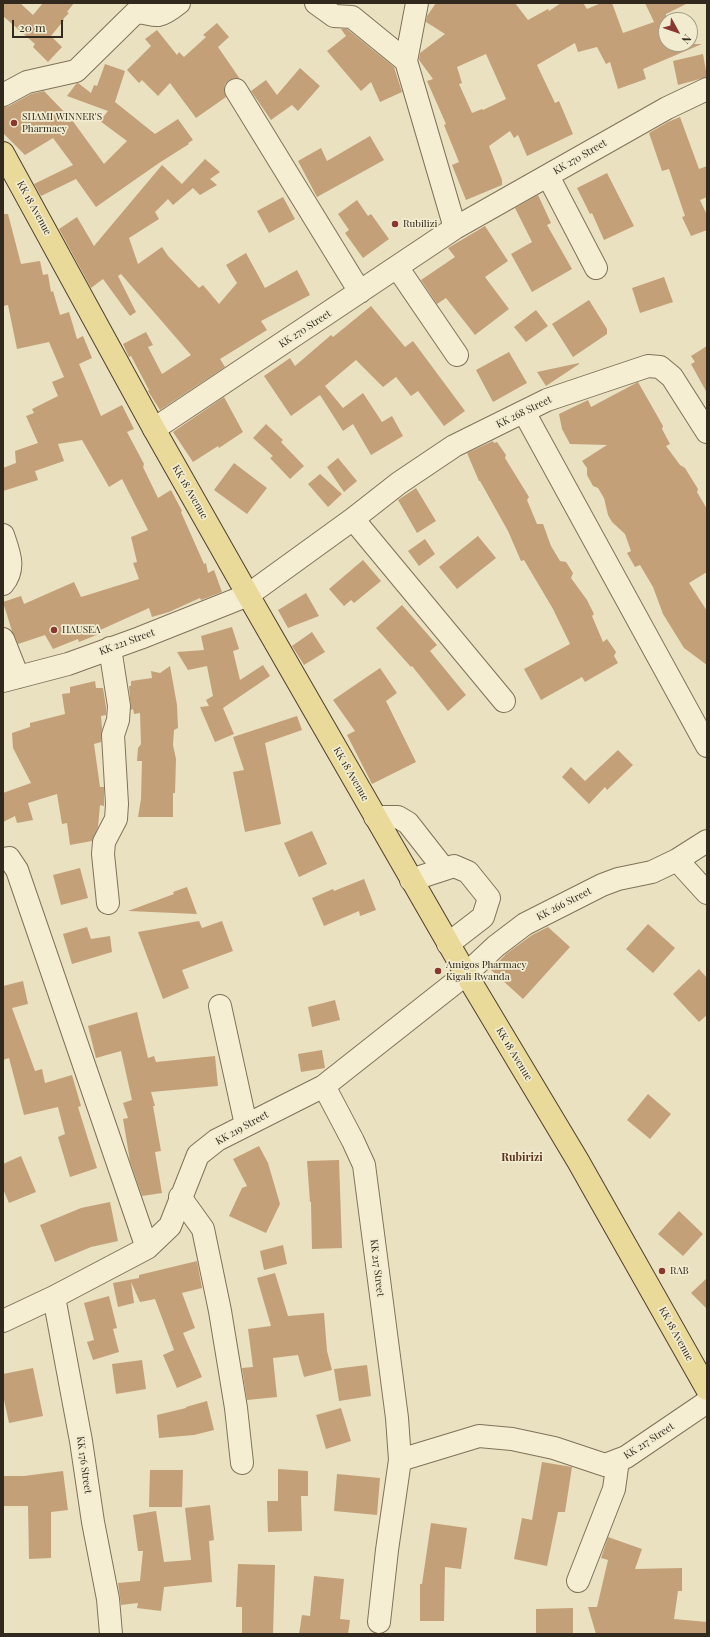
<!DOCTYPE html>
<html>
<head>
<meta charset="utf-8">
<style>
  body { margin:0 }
  #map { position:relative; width:710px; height:1637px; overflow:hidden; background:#e9e1c0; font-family:"Playfair Display",serif }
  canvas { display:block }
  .frame { position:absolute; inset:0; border:4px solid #31291d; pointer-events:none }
  .north { position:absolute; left:658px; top:12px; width:40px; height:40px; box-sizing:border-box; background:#f1ebcf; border:1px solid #a49d88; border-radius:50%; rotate:130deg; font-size:11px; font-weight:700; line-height:16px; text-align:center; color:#31291d }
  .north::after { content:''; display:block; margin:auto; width:14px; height:18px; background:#8a382f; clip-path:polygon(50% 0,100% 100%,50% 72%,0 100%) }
  .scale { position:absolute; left:12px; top:20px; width:51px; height:18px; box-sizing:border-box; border:2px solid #31291d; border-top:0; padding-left:5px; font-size:12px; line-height:14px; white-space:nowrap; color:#31291d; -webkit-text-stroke:3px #f1ebcf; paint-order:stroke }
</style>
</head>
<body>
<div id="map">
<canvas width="710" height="1637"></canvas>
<div class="frame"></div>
<div class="north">N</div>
<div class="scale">20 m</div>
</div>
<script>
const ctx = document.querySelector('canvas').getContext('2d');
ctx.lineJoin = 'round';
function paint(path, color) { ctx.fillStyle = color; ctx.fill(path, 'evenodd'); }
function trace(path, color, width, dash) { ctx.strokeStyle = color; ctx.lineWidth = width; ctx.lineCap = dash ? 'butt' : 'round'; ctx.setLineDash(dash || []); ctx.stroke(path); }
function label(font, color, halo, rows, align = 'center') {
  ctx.font = font + ' "Playfair Display",serif'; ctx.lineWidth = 3.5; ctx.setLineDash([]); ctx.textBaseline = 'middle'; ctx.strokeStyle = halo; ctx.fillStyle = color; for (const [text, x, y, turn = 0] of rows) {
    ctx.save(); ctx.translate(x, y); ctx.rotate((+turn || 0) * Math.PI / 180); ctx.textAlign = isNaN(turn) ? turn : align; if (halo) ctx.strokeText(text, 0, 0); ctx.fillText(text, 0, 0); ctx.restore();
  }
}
const building = new Path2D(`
  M3,3h17l13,12 10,-12h31l-7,9 2,1 -6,6 1,1 -13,16 11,11 -14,15 -15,-15 2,-3 -32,-28z
  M436,3h79l13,17 20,-11 1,2 12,-8h22l4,6 14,-6h11l11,30 31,-11 -9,-19h43l-22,11v30h36l-59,25 3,10 -28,10 -8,-27 -4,2 -9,-17 -19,5 -3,-9 -38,22 18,38 4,-2 14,33 -46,22 -9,-21 -4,3 -4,-7 -21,15 13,34v5l-36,15 -14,-35 7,-3 -15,-37 2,-1 -19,-43 6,-2 -14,-19 1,-7 25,-19 -19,-12 1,-6zM486,54l20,45 -23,11 -1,-1 -10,4 -13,-29 3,-1 -5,-16z
  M217,23l12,14 -11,10 22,32 -5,-1 -6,2 -4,4 -1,6 2,7 -30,21 -26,-35 -12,13 -16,-16 -3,3 -12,-13 24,-24 -6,-7 12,-9 20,25 2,-3 5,5 22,-20 -3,-2z
  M341,29h6l47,38 8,25 -22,10 -9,-20 -10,9 -34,-40 19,-15z
  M703,54l4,23 -29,8 -5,-24z
  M105,64l20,7 -10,31 40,32 23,-15 15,21 -5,3 1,1 -30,19 -63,44 -20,-28 -35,17 -7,-12 39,-19 -20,-27 -28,17 -22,-22v-26l6,-1 22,-12 13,-3 28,29 32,44 23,-23 -27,-20 8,-10 -41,-15 9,-12 2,-1 13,10 3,-8 3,1z
  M300,68l20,18 -22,25 -6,-6 -21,15 -20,-29 15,-11 11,15z
  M680,117l19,52 8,-3v31l-7,3 7,15v15l-16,6 -9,-19 3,-1 -16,-47 -7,2 -13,-38 19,-11z
  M370,136l14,24 -67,37 -19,-36 23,-13 6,13z
  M205,159l15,13 -10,7 7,6 -17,10 -7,-7 -20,17 -5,-6 -13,13 4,7 -30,19 9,26 24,-17 6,9 31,32 4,-3 16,19 18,-21 -11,-18 20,-12 19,35 32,-18 13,25 -49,26 6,9 -47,29 5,8 -65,43 -12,-19 1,-1 -18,-34 -2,1 -6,-13 23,-12 7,13 -5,2 14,27 29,-19 -70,-81 -3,2 18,36 -6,4 -27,-37 -12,9 -32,-59 18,-12 17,29 68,-81 20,19z
  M607,173l27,53 -30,14 -12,-27 -2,1 -13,-26z
  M538,195l13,28 -4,2 25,44 -40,23 -21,-38 21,-12 -17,-34z
  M283,197l12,22 -26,14 -12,-22z
  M357,200l11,16 3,-2 18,25 -26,19 -18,-25 4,-3 -11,-16z
  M3,214h5l13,50 19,-3 3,14 5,-1 3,18 2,-1 7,24 9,-3 8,27 6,-3 9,22 -13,6 22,52 21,-11 12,24 -7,3 17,32 -1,3 15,31 13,-8 11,21 -1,1 23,52 2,-1 2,10 6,-3 8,22 -21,8 -1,-2 -31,14 -17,5 -3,-9 -51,23 1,3 -20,8 -1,-3 -25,10 -8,-14 -27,9 -6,-13 -9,-29 18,-6 3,8 50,-22 7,15 58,-18 -6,-16 4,-1 -6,-25 17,-7 -26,-51 -13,8 -27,-47 -24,4 6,17 -29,10 3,9 -35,11v-23l13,-5 -1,-12 23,-8 -12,-27 8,-3 -2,-4 26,-13 -6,-14 12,-5 -15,-35 -32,7 -9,-44 -5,1z
  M485,226l23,35 -23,16 24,32 -34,26 -29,-37 -9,6 -16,-24 34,-23 -7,-9z
  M664,277l9,25 -33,11 -8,-25z
  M589,300l18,29v5l-34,23 -21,-33z
  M371,306l34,41 8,-6 52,70 -21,15 -26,-35 -7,5 -15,-19 -13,10 -27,-27 -31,26 18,22 20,-15 19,29 10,-6 11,20 -32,19 -18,-31 -10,7 -23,-36 -29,21 -27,-40 26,-18 5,8 36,-31 2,2z
  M536,310l12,16 -22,16 -12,-15z
  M707,346v47l-16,-29 4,-2 -4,-6z
  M509,352l18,31 -34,19 -17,-32z
  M579,363v1l-33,22 -9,-14z
  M638,382l25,44 -1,3 8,15 -4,2 14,19 5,3 13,21 -1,3 10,17v63l-18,11 18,28v54l-23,-17 -21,-34 -10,-27 -13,-22 -5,2 -8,-14 4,-2 -6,-17 -13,-12 -4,-7 -4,-17 -6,-10 -5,-2 -6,-11v-7l-5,-7 25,-16 -37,-1 -8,-15 -3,-15 29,-14 3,7z
  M224,397l19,35 -24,16 -1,-2 -25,16 -20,-30z
  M266,424l17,16 -2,2 23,24 -14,13 -20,-21 3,-2 -20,-18z
  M493,441l1,2 3,-1 9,13 -1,3 24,39 -2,3 10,24h6l8,22 9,15 6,1 7,11 -2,5 16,22 7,14 -2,2 11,26 4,-3 9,13 -2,4 4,7 -33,19 -3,-5 -41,23 -17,-31 46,-25 -17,-35 -29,-49 -3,1 -13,-30 -28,-50h-1l-12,-28z
  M338,458l19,23 -13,11 -17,-25z
  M234,463l33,25 -20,26 -33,-24z
  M320,474l22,20 -14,13 -20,-23z
  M416,488l20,33 -19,12 -19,-33z
  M478,536l18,22 -39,31 -18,-22z
  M425,539l10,15 -16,12 -11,-15z
  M363,560l18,21 -27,22 -3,-3 -7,6 -15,-17z
  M306,593l13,23 -31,12 -10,-18z
  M402,605l35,40 -7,6 36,44 -18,16 -36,-45 -1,1 -35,-39z
  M232,627l7,22 -6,2 7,29 23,-15 7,11 -47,32 11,26 -19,8 -15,-35 9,-1 -3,-6 7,-4 -6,-30 -19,4 -11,-18 27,-2 -3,-14z
  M312,632l13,20 -21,13 -12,-19z
  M170,666l7,39 1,23 -4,2 -1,15 3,14 -1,34h-2v24h-35l3,-18 1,-38h-5l1,-13 3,-4 -1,-31 -6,1 -1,-5 -2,1 -2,-24h2v-5l21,-3 -1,-7 9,2z
  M380,668l17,25 -11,8 30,61 -44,22 -25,-49 8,-4 -22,-31z
  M95,681l1,7h7l3,19v8l-5,1 1,12 -1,14 -7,2 6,43h4v19l-4,-1 -2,22 -6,14 -22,4 -3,-22 -5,1 -5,-30 -29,9 5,17 -16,3 -2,-7 -12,6v-29l28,-10 -18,-35 -1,-15 18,-6v-4l35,-9 -3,-20 8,-1v-6z
  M297,716l5,14 -37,13 16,81 -36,8 -12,-60 11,-2 -11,-33z
  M618,750l15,15 -26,25 -2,-3 -16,17 -27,-27 9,-10 14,14z
  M312,831l15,33 -28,13 -15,-34z
  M80,868l8,30 -27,7 -8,-30z
  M364,879l12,31 -16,6 -1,-5 -35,15 -12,-28 21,-9 1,2z
  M187,887l10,27 -69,-3 46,-17 -1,-2z
  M199,921l3,7 20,-7 11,30 -51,19 7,18 -26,11 -25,-67z
  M648,924l27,24 -22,25 -27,-24z
  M87,927l4,12 19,-3 2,16 -40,12 -9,-30z
  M548,927l22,20 -47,52 -32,-29 15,-16 26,-19z
  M699,969l8,9v37l-8,7 -26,-28z
  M23,981l5,23 -16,4 23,63 7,-2 3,14 27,-8 9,31 -3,1 19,61 -27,9 -12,-40 7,-3 -7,-27 -34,8 -15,-57 -6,2v-74z
  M335,1000l5,20 -28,7 -4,-20z
  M137,1012l11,46 6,-2 2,6 59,-6 3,30 -67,6 4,14h-2l8,45 -6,1 7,41 -20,3 -12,-35 -7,-42 5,-1 -5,-15 9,-3 -11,-49 -25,7 -8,-32z
  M322,1050l3,18 -24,4 -3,-18z
  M648,1094l23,20 -21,25 -23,-19z
  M259,1146l9,17 12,41 -14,29 -37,-17 13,-28 5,-2 -14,-27z
  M21,1156l15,36 -27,11 -6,-14v-25z
  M339,1160l3,88 -30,1 -1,-47h-1l-3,-41z
  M110,1202l8,39 -27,6 -36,15 -15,-37 41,-17z
  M679,1211l24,23 -20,22 -25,-22z
  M283,1245l4,19 -23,6 -4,-19z
  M197,1261l5,27 -20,5 13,35 -12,5 19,44 -25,11 -14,-33 11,-5 -19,-51 -15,3 -9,-20 3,21 -16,4 -5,-24 26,-5v-3z
  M275,1273l13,43 36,-3 3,38 5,19 -28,7 -6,-22 -25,3 4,39 -30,3 -5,-32 11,-1 -5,-38 23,-3 -14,-48z
  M707,1278v31l-16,-16z
  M109,1296l8,32 -4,1 6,23 -26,8 -6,-18 7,-2 -10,-37z
  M142,1360l4,29 -30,5 -4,-30z
  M367,1365l4,31 -32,5 -5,-32z
  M33,1368l10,48 -34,7 -6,-28v-21z
  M207,1401l7,29 -20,5 -35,3 -2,-23 29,-7v-1z
  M341,1408l10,33 -25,8 -10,-34z
  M542,1462l30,5 -7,45h-7l-11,54 -33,-7 8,-41 10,2z
  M278,1469l30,2v25h-7l1,35 -34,1 -1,-31h11z
  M150,1470h33l-1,37h-33z
  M63,1471l5,39 -17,2v46l-22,1 -1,-53h-24v-30h20z
  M337,1474l43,4 -3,37 -43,-4z
  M210,1505l4,35 -5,1 3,41 -48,5 -3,24 -24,-3 1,-5 -17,2 -3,-22 22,-2 3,-30h-5l-5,-36 23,-4 8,51 27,-2 -6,-52z
  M431,1523l36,5 -6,41 -16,-2 -1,54h-24v-37h2z
  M608,1537l34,12 -7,20 47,-1v23h-4l-4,28 33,3v12h-111l-8,-27h9l11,-47 -7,-2z
  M238,1564l37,1 -2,69h-31v-27h-6z
  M314,1576l30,3 -4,40 10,1 -2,14h-49l3,-19 8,1z
  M573,1608v26h-37v-25z`);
const minor = new Path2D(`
  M316,3l18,13 18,1 54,44
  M417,3l-11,58 49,167
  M236,90l124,202
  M3,95l24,-13 49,-11 59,-58c8,-2 16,3 24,2 6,-1 15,-8 20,-12
  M548,176l48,92
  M397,267l60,88
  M524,412l183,334
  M154,429l301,-201 212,-120 40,-19
  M353,519l151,182
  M3,535c6,18 13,33 0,49
  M3,639l15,38
  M3,681l65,-17 72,-26 108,-43 105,-76 46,-36 55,-37 93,-46 101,-34 12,1 12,10 35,55
  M375,817h23l10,6 36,46
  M3,859l6,-1 8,12 130,378
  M677,860l30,33
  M411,880l43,-14 14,6 21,26 -6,19 -35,27
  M108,903l-5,-49 1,-12 12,-23 1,-15 -4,-69 5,-15 1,-14 -9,-58
  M220,1006l26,119
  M324,1086l29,55 11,24 33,253 3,42 -13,90 -8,72
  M180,1197l23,32 17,82 16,97 6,55
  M54,1297l27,144 12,81 15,77 3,35
  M3,1321l51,-24 93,-49 23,-22 28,-71 19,-15 107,-54 142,-112 30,-28 29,-22 77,-39 16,-6 34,-7 25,-12 30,-19
  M400,1460l79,-24 33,3 42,9 51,17 21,-8 81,-55
  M578,1581l36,-92 4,-29`);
const major = new Path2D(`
  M3,153l151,276 94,166 218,379 112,187 129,228`);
const markers = [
  [14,123,4,"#8a382f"],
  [395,224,4,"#8a382f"],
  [54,630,4,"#8a382f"],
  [438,971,4,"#8a382f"],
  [662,1271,4,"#8a382f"]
];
const poiNames = [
  ["SHAMI WINNER'S",22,117],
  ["Pharmacy",22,129],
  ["Rubilizi",403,224],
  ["HAUSEA",62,630],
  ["Amigos Pharmacy",446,965],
  ["Kigali Rwanda",446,977],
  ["RAB",670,1271]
];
const streetNames = [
  ["KK 270 Street",580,157,-30],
  ["KK 18 Avenue",34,208,61],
  ["KK 270 Street",305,329,-33],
  ["KK 268 Street",524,412,-26],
  ["KK 18 Avenue",190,492,60],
  ["KK 221 Street",127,642,-20],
  ["KK 18 Avenue",351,774,60],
  ["KK 266 Street",564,904,-27],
  ["KK 18 Avenue",514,1054,59],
  ["KK 219 Street",242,1128,-29],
  ["KK 217 Street",377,1268,83],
  ["KK 18 Avenue",676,1334,61],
  ["KK 217 Street",649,1441,-33],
  ["KK 176 Street",84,1465,82]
];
const neighbourhoodNames = [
  ["Rubirizi",522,1158]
];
paint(building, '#c4a079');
trace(minor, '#80725a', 24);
trace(major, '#4e402e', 24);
trace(minor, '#f5eed2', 22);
trace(major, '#eada9a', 22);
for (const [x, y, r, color] of markers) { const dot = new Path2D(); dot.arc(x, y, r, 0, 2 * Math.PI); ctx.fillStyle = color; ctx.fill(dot); trace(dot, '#f1ebcf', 1.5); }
label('10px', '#31291d', '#f1ebcf', poiNames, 'left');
label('10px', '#31291d', '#f1ebcf', streetNames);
label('bold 11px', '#5a3220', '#f1ebcf', neighbourhoodNames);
</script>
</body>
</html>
